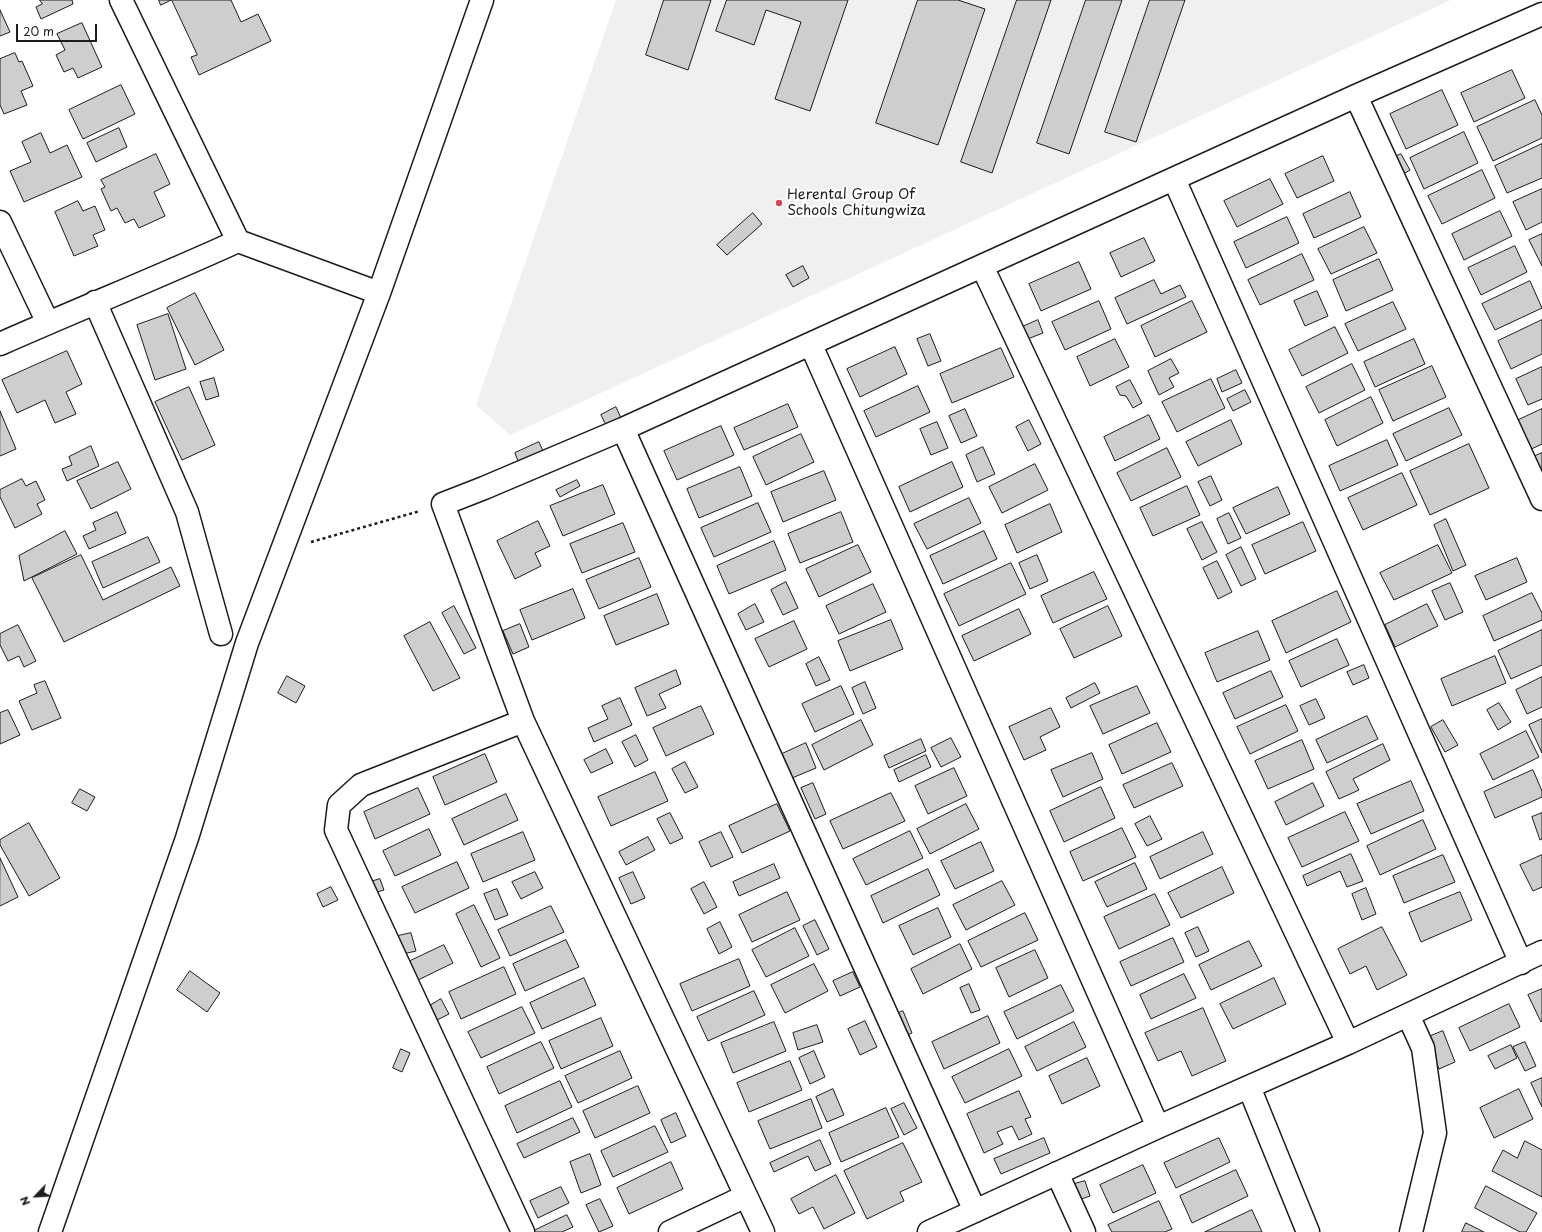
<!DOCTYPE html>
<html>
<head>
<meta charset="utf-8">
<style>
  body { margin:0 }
  #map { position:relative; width:1542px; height:1232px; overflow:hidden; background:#fff; font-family:"Playpen Sans",sans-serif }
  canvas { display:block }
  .north { position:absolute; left:16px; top:1176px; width:40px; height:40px; -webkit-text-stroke:3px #fff; paint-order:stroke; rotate:245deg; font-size:11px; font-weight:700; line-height:16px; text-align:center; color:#1c1c1c }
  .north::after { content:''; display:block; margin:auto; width:14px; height:18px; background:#1c1c1c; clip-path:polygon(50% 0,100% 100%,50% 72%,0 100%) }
  .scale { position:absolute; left:16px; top:24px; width:81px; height:18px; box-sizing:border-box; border:2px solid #1c1c1c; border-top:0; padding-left:5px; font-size:12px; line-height:14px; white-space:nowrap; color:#1c1c1c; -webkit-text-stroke:3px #fff; paint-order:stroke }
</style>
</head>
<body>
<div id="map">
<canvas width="1542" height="1232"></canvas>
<div class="north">N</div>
<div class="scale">20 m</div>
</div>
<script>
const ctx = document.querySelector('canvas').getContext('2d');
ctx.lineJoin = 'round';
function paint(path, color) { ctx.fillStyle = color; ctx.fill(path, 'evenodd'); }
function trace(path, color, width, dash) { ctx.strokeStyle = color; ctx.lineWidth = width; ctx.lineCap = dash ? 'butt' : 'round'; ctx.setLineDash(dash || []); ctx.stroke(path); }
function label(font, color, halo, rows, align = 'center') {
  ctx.font = font + ' "Playpen Sans",sans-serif'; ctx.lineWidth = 4; ctx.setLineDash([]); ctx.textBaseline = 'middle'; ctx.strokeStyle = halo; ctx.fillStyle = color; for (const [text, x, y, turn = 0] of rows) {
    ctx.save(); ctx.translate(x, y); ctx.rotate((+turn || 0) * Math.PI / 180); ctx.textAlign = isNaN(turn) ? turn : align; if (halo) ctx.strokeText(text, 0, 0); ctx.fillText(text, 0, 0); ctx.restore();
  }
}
const built = new Path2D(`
  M616,0h835l-941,435 -34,-30z`);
const building = new Path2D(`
  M40,0h32l1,4 -32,15 -5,-12 6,-3z
  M159,0h12l-10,5z
  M172,0h59l10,22 17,-8 13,27 -72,34 -8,-18 6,-2z
  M664,0h47l-23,70 -42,-15z
  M727,0h121l-38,111 -35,-12 26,-77 -35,-12 -12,35 -38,-14z
  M918,0h40l27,9 -47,136 -62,-22z
  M1017,0h34l-59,173 -31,-11z
  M1086,0h36l-53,154 -32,-11z
  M1150,0h35l-49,142 -31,-10z
  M0,10l10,22 -10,4z
  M82,23l20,44 -24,11 -5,-10 -9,4 -8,-17 9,-5 -8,-16z
  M15,53l4,9 3,-1 11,25 -12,5 6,14 -23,9 -4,-9v-46z
  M1512,70l13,28 -51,24 -13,-29z
  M121,85l14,29 -52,25 -14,-29z
  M1442,90l16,35 -52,24 -16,-35z
  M1535,100l7,15v23l-49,23 -16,-34z
  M119,128l8,19 -31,15 -9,-19z
  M1464,132l14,31 -54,26 -14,-31z
  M41,133l9,20 17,-8 15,32 -58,25 -14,-31 21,-9 -9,-20z
  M1542,144v34l-35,15 -12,-27z
  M156,154l14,30 -16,8 11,24 -26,12 -5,-9 -9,4 -8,-15 -6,3 -10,-22 4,-2 -4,-7z
  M1401,154l9,16 -12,7 -9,-17z
  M1323,156l11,25 -37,17 -12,-24z
  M1482,170l13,28 -53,26 -14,-28z
  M1270,179l13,25 -46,23 -13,-26z
  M1542,189v33l-16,8 -13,-28z
  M1350,192l11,25 -47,21 -11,-24z
  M78,201l5,10 12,-5 10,24 -12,5 5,11 -24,10 -19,-44z
  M1500,211l12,25 -48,24 -12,-26z
  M753,213l9,11 -35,31 -10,-10z
  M1287,217l12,26 -53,25 -12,-26z
  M1364,227l13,26 -46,21 -13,-25z
  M1542,234v32l-13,-26z
  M1144,238l11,23 -34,16 -11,-24z
  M1515,246l12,26 -46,23 -13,-27z
  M1302,254l12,26 -54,25 -12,-25z
  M1379,259l14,31 -47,21 -13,-31z
  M1079,262l12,27 -50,22 -12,-27z
  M803,266l6,12 -16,9 -7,-12z
  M1154,280l7,14 19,-9 6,12 -59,27 -12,-26z
  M1530,281l12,27 -47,22 -13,-26z
  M1317,291l11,25 -23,10 -11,-25z
  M195,293l29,57 -29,15 -28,-57z
  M1099,301l12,28 -46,21 -13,-28z
  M1192,301l15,31 -52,25 -14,-31z
  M1393,302l13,27 -48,22 -13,-27z
  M168,314l18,55 -31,11 -18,-55z
  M1038,320l5,13 -18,7 -5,-12z
  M1542,320v34l-31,15 -13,-28z
  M1335,327l13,26 -46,23 -13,-26z
  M930,334l11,27 -13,5 -11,-27z
  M1115,339l14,28 -39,19 -13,-29z
  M1414,339l11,25 -50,23 -11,-25z
  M895,347l12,27 -47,23 -13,-28z
  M1001,348l13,29 -62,26 -12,-29z
  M67,351l15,33 -16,8 10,22 -21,9 -10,-23 -28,13 -15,-33z
  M1171,359l8,14 -10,5 5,9 -15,8 -11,-24z
  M1352,364l13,26 -46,23 -13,-26z
  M1432,366l14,31 -53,24 -14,-31z
  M1542,367v32l-14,6 -12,-26z
  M1236,370l6,13 -20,9 -5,-13z
  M214,378l5,18 -13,4 -6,-18z
  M1211,379l14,29 -48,24 -15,-30z
  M1130,380l12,23 -9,5 -7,-12 -6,-1 -4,-8z
  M918,386l12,26 -54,25 -12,-26z
  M189,387l26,58 -33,15 -27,-58z
  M1245,390l6,12 -18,9 -6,-12z
  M1371,397l12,26 -46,23 -12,-26z
  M788,404l10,23 -54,23 -10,-22z
  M616,407l6,13 -15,7 -6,-12z
  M1449,408l13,27 -56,26 -13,-27z
  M965,409l12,27 -16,7 -12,-27z
  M1542,409v35l-17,8 -13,-29z
  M0,411l16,38 -16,7z
  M1149,415l11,24 -45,22 -11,-24z
  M1029,420l12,24 -13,7 -12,-24z
  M1231,420l11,24 -44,22 -12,-24z
  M937,422l11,26 -17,7 -11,-26z
  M721,426l13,29 -57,25 -13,-29z
  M801,434l13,28 -48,23 -13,-28z
  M1387,440l11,25 -58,26 -11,-25z
  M539,442l5,11 -25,11 -4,-11z
  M1469,444l20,44 -59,27 -20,-44z
  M91,446l8,20 -32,15 -5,-12 10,-4 -3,-8z
  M983,447l12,27 -18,8 -11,-27z
  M1167,448l14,29 -50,24 -14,-28z
  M1542,453v23l-9,-19z
  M118,462l13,27 -40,20 -14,-28z
  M952,462l11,25 -53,25 -11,-25z
  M1035,464l13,26 -46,23 -13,-26z
  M740,467l12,29 -53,22 -12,-29z
  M824,471l12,29 -53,22 -12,-30z
  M1402,473l15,32 -54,25 -15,-32z
  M1211,476l11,24 -12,6 -12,-24z
  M22,479l4,7 10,-5 9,19 -8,4 5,10 -27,14 -15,-31v-7z
  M577,480l3,6 -20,11 -4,-7z
  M603,485l12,29 -52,22 -13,-30z
  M1187,486l13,29 -47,21 -13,-28z
  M1278,487l12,27 -44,20 -13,-26z
  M969,498l12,25 -54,26 -13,-25z
  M758,503l13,29 -57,25 -13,-29z
  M1050,504l12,28 -45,21 -12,-28z
  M117,512l9,21 -37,16 -6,-13 13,-6 -3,-7z
  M841,512l12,30 -53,21 -12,-29z
  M1229,513l12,25 -13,6 -11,-25z
  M1446,519l20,46 -13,6 -19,-46z
  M538,521l12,25 -15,7 6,13 -26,13 -18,-38z
  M1202,522l15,30 -15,8 -15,-31z
  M1303,522l13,29 -51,23 -13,-29z
  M623,523l12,29 -53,21 -12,-29z
  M65,531l12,23 -53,27 -5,-25z
  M984,531l13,28 -54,25 -13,-28z
  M148,537l12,25 -57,26 -11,-26z
  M774,541l12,29 -57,24 -12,-28z
  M858,545l13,27 -52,25 -13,-28z
  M1438,545l14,28 -58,27 -14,-27z
  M1241,547l15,32 -15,7 -15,-31z
  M81,555l22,45 68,-33 9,19 -116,56 -32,-64z
  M1037,555l11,26 -18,8 -11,-26z
  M639,558l12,29 -52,22 -13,-29z
  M1517,558l10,24 -41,18 -11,-24z
  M1217,561l15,31 -14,7 -15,-31z
  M1011,563l15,31 -67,32 -15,-32z
  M1094,572l13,27 -54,24 -12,-27z
  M786,582l12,26 -15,7 -12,-25z
  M1450,583l13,29 -18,8 -13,-29z
  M873,584l13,28 -47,22 -13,-28z
  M573,589l12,29 -53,22 -12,-30z
  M1337,591l14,31 -65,31 -14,-32z
  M1532,593l10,20v7l-48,21 -11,-25z
  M657,594l12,30 -53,21 -12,-29z
  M755,604l9,18 -18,8 -8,-16z
  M1427,604l11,22 -43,21 -10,-22z
  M454,606l22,42 -12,6 -22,-41z
  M1108,606l14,30 -48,22 -14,-29z
  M1019,609l12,25 -57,27 -12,-25z
  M891,620l12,29 -53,22 -12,-30z
  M794,621l13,28 -38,18 -14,-28z
  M430,622l30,56 -27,13 -29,-55z
  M520,624l9,23 -16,7 -10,-23z
  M18,625l18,36 -12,6 -5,-11 -11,5 -8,-16v-11z
  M1542,630v35l-31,14 -13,-28z
  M1258,631l12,29 -53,22 -12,-29z
  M1337,639l12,26 -48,22 -12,-26z
  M1495,656l11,27 -54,23 -11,-27z
  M819,657l11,23 -14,6 -10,-22z
  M1364,665l5,13 -16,7 -6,-13z
  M676,670l5,14 -22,10 7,14 -19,8 -12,-28z
  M1271,671l12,26 -48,22 -12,-26z
  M287,676l18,10 -9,17 -18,-10z
  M1542,677v30l-15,7 -11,-24z
  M45,681l16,37 -29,12 -13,-29 18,-8 -3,-8z
  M865,682l11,26 -13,6 -11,-26z
  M1095,683l5,10 -29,15 -5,-10z
  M841,686l13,28 -39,18 -13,-28z
  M1137,686l13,27 -47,21 -13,-28z
  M620,698l12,27 -38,17 -6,-14 20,-9 -6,-13z
  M1316,699l9,19 -16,7 -9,-19z
  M1499,703l12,19 -13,8 -11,-20z
  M1286,705l12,26 -48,23 -13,-27z
  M701,706l13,28 -48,22 -13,-28z
  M1051,708l9,19 -20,10 6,13 -22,10 -15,-33z
  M8,710l12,25 -20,9v-31z
  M1367,716l11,23 -51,24 -11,-23z
  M1542,719v34l-13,-28z
  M861,720l12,25 -49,25 -12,-25z
  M1443,720l15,25 -13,7 -14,-25z
  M1157,723l14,29 -49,22 -13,-29z
  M1526,731l13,26 -46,23 -13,-26z
  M636,735l12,25 -13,7 -13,-25z
  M951,738l10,19 -20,10 -10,-19z
  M921,739l5,12 -37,17 -5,-12z
  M1302,740l12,29 -46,20 -13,-28z
  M806,743l10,25 -24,10 -10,-24z
  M1383,744l7,16 -37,19 6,11 -20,9 -13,-27z
  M606,749l7,14 -22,10 -7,-13z
  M1092,753l11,26 -40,18 -12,-27z
  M485,754l12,28 -52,23 -12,-28z
  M926,755l5,12 -32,15 -5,-12z
  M685,762l13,25 -13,6 -13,-24z
  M1172,763l11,23 -49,22 -11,-23z
  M954,768l13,28 -39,18 -13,-28z
  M1533,770l9,21v6l-47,21 -11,-26z
  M655,772l13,29 -57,25 -13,-29z
  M1411,781l13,30 -53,23 -14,-30z
  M813,783l13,31 -11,5 -14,-31z
  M1313,783l11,23 -38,19 -11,-23z
  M1101,787l14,31 -51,24 -14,-31z
  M418,788l12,26 -55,25 -11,-27z
  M80,789l15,8 -8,14 -15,-8z
  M891,793l14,28 -62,28 -13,-28z
  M506,794l12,26 -54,25 -12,-26z
  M777,804l13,27 -48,22 -13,-27z
  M966,804l13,25 -49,25 -13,-25z
  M1345,812l14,29 -57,26 -14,-29z
  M670,813l13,25 -13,6 -13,-25z
  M1542,813v26l-2,1 -8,-23z
  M1150,816l12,23 -15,7 -12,-22z
  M1423,820l13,29 -56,26 -13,-29z
  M29,823l31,55 -31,18 -29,-51v-5z
  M1122,828l14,29 -53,24 -13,-29z
  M429,829l12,26 -46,21 -12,-25z
  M910,831l13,27 -57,27 -13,-26z
  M523,832l12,28 -52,22 -12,-28z
  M721,832l12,25 -22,10 -12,-25z
  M1203,832l10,22 -53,25 -10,-22z
  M648,837l7,13 -29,15 -7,-13z
  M981,842l13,29 -39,18 -14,-28z
  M1351,854l12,27 -16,6 -7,-16 -33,15 -4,-10z
  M1443,855l12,27 -51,21 -11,-27z
  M1542,855v32l-9,4 -13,-26z
  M0,858l18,39 -18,9z
  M457,862l12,26 -54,25 -13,-26z
  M1135,863l12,26 -40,18 -12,-25z
  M774,864l6,14 -41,18 -6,-14z
  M1222,867l12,26 -53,25 -13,-25z
  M928,869l12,26 -57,28 -12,-27z
  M535,872l8,16 -22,11 -9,-17z
  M633,872l12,26 -14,6 -12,-26z
  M380,879l4,11 -14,4 -3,-11z
  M1002,881l13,24 -49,25 -13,-25z
  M704,882l13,25 -13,7 -13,-25z
  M331,887l7,13 -15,7 -6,-13z
  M1366,888l10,26 -14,6 -10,-26z
  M497,889l11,26 -13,5 -11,-26z
  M787,892l13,28 -48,22 -13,-27z
  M1460,892l12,28 -51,22 -12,-29z
  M1155,894l15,31 -51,24 -15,-32z
  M474,905l26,53 -19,9 -25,-53z
  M551,906l13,26 -54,24 -12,-26z
  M938,908l13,29 -38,18 -14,-29z
  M1025,913l13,27 -57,27 -13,-26z
  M815,920l14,29 -12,6 -14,-29z
  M720,922l12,25 -13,7 -12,-25z
  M1198,927l11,24 -13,6 -11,-24z
  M1382,927l25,48 -30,15 -11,-24 -16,8 -12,-25z
  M795,928l14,28 -43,21 -14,-27z
  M411,933l5,18 -13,3 -5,-18z
  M1173,938l11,24 -53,24 -11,-24z
  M566,940l13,27 -54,24 -12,-27z
  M1249,941l13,25 -51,24 -12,-25z
  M960,944l12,25 -49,25 -12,-25z
  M444,945l9,18 -39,19 -8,-19z
  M1035,950l13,28 -39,19 -13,-29z
  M739,959l11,27 -58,25 -12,-27z
  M814,964l14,27 -43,22 -14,-28z
  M504,967l12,27 -55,25 -12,-27z
  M190,971l30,22 -13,19 -30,-22z
  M853,972l7,15 -20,9 -7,-15z
  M1184,974l12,24 -45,21 -11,-24z
  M584,978l12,27 -54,24 -12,-26z
  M1274,978l12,26 -53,25 -13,-25z
  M969,984l11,26 -9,3 -11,-25z
  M1061,985l13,26 -57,28 -13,-27z
  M1542,989v32l-1,1 -13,-27z
  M754,991l11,24 -57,26 -11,-24z
  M441,999l8,15 -14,7 -7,-14z
  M1509,1004l11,23 -50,24 -11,-23z
  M522,1007l13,26 -54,25 -13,-26z
  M1203,1008l23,53 -34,15 -11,-25 -23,10 -13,-28z
  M903,1011l9,22 -11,5 -9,-22z
  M988,1016l12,27 -56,26 -12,-27z
  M601,1018l12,28 -52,23 -12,-28z
  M865,1021l12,26 -17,8 -12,-26z
  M774,1022l12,29 -53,22 -12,-30z
  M1074,1022l12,25 -49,24 -12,-24z
  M817,1025l6,17 -25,8 -5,-17z
  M1443,1031l12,31 -16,7 -13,-31z
  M541,1042l13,26 -55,26 -12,-27z
  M1525,1042l11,24 -11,5 -12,-24z
  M1511,1045l6,13 -22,11 -7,-13z
  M401,1049l9,4 -8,19 -9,-4z
  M1009,1049l13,27 -57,27 -13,-26z
  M620,1051l12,27 -54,25 -13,-27z
  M814,1051l11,26 -15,7 -11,-26z
  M1087,1058l13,28 -38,18 -13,-28z
  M790,1061l12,29 -53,22 -12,-29z
  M1542,1078v29l-11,-24z
  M560,1081l12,26 -55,26 -12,-27z
  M638,1086l12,27 -55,25 -12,-27z
  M833,1089l11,26 -17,7 -11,-25z
  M1519,1089l14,30 -39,19 -14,-30z
  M1019,1091l12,26 -6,2 7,15 -13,6 -7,-14 -15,6 6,12 -19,9 -17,-39z
  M811,1099l11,29 -52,21 -12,-28z
  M904,1103l13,25 -13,7 -13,-26z
  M886,1108l13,29 -58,25 -12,-29z
  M676,1113l10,23 -15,7 -10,-23z
  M573,1118l7,14 -56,26 -7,-14z
  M655,1126l13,26 -55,25 -12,-26z
  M1044,1138l6,15 -49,21 -7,-15z
  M1219,1138l11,24 -54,26 -12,-25z
  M820,1140l11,24 -16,7 -7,-15 -34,16 -4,-9z
  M1525,1141l17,9v47l-50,-26 11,-21 14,8z
  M903,1143l19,39 -22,10 4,9 -37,18 -23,-48z
  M590,1154l11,31 -20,8 -11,-31z
  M671,1162l12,27 -54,25 -12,-26z
  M1143,1165l13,28 -43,20 -13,-28z
  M1236,1170l12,26 -56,27 -12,-27z
  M836,1175l19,38 -31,16 -11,-22 -14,7 -8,-15z
  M1085,1181l5,15 -14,5 -5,-16z
  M1486,1186l51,27 -11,19h-6l-45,-24z
  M561,1187l8,16 -31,15 -8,-17z
  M600,1199l13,27 -14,6 -13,-27z
  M1159,1201l13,28 -7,3h-53l-4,-7z
  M1252,1210l10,22h-57z
  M567,1215l6,12 -11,5h-31z
  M1466,1223l18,9h-22z`);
const path = new Path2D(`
  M311,542l109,-31`);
const minor = new Path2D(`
  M1356,96l186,403
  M1174,179l347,784
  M0,222l48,101
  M238,241l141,52
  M982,266l366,777
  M95,302l92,210 34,122
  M0,344c79,-35 159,-67 238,-103l-117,-241
  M811,345l347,782
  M623,429l352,782
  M1408,1015l15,33 12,85 -24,99
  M1249,1087l59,145
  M1057,1173l27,59
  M50,1232l137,-394 60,-195 132,-350 103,-293
  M523,1232l-187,-402 3,-25 22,-20 162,-64
  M670,1232l76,-36
  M763,1232l-240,-511 -80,-217 41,-16 139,-59 733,-333 186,-82
  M929,1232l229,-105 190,-84 194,-91`);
const markers = [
  [779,203,4,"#d1495b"]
];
const poiNames = [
  ["Herental Group Of",787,195],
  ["Schools Chitungwiza",787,211]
];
paint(built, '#f0f0f0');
paint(building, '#cecece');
trace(building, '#1c1c1c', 1);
trace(minor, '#1c1c1c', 25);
trace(path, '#1c1c1c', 2.5, [3, 3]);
trace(minor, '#fff', 22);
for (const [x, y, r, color] of markers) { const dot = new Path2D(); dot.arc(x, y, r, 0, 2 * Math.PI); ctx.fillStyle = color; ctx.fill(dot); trace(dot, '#fff', 1.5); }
label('14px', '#1c1c1c', '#fff', poiNames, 'left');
</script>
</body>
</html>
